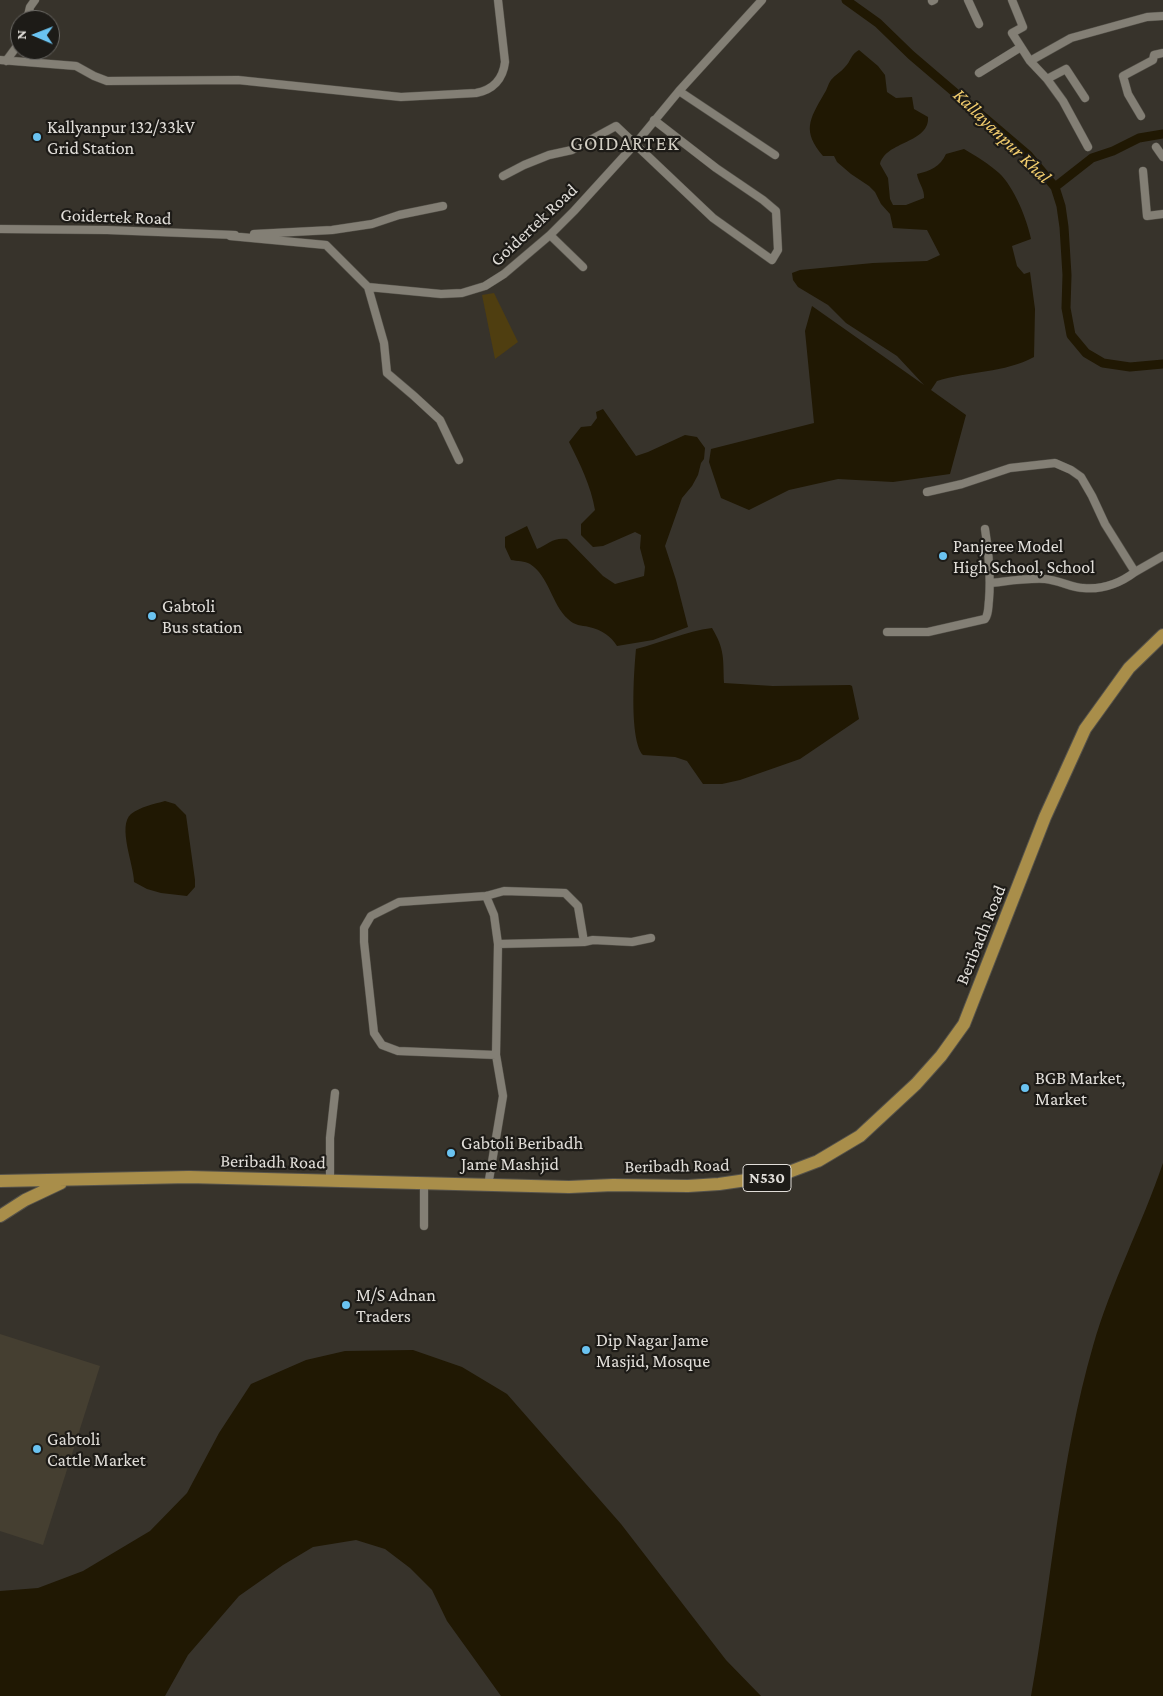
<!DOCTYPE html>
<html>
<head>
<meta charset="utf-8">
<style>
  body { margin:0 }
  #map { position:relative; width:1163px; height:1696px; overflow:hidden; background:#37332b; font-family:"Crimson Pro",serif }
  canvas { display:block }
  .north { position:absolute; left:10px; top:10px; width:50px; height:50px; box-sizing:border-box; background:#1d1b17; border:1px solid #6b6965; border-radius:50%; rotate:271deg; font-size:14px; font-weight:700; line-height:20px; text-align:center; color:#e1ded9 }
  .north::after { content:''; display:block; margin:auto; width:18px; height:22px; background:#6ac3f1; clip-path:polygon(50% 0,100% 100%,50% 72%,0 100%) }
</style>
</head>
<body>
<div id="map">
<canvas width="1163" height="1696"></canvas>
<div class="north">N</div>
</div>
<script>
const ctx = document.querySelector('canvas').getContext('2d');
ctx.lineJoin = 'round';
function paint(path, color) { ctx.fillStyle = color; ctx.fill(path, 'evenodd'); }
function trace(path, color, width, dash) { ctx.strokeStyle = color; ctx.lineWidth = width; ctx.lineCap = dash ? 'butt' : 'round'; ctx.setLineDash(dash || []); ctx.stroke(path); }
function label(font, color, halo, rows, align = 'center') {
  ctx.font = font + ' "Crimson Pro",serif'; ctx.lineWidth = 4.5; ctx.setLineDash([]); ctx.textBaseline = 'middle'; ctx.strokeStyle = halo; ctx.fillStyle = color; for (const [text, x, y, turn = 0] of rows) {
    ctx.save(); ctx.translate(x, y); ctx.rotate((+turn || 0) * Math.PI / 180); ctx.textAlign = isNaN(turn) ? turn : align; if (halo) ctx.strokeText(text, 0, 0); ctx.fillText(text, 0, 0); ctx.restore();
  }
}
const built = new Path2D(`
  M0,1334l100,32 -57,179 -43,-14z`);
const green = new Path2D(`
  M494,293l24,49 -23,17 -13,-64z`);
const water = new Path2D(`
  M859,50l19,16 7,9 2,17 9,6 16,-1 2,12 14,8c2,26 -42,24 -48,47l8,14 2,21 3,6h13l18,-7c1,-8 -6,-16 -7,-24 13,-3 23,-7 29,-20l18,-5c12,7 25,15 35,24 15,14 28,46 32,66l-19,7 5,20 7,8 6,-2 5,37 -1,48c-29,16 -66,14 -97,24l-6,9 35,25 -16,59 -57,8 -55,-3 -49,11 -40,20 -28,-12 -12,-36 2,-13 103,-26 -9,-92 7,-25 112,79 -27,-29 -51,-33 -18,-18 -30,-18 -5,-7 -1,-7 8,-3 73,-7 54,-2 13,-6 -13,-25 -34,-2 -3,-14 -9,-10 -6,-12 -6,-6 -18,-12 -14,-12 -3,-6h-11c-21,-25 -14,-36 1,-62 3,-4 4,-10 7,-14 4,-5 10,-8 14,-13 6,-6 6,-13 14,-17z
  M603,409l33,47 12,-4 37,-17 12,2 8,11 -1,11 -3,4 -3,12 -6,11 -10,12 -17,48 11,34 12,47 -35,13 -36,6c-6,-10 -15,-16 -28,-19 -8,-2 -14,-1 -21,-8 -16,-14 -19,-43 -38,-55 -5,-3 -13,-3 -19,-4l-6,-13v-10l22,-11 10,23c11,-5 17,-12 30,-10l36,37 12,8 29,-8 1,-9 -5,-19 1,-13 -6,-3 -32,14 -10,1 -12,-12v-11l14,-14c-4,-24 -15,-46 -26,-68l12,-15 10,-1 6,-8 -1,-6z
  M712,628c13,22 11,30 12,55l49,3 77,-1 2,1 7,33 -59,40 -60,21 -18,4h-19l-16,-23 -12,-4 -32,-2c-14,-15 -9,-85 -7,-106 25,-6 50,-18 76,-21z
  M165,801l10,3 11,11 9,65v7l-8,9 -26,-3 -14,-4 -13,-7c0,-17 -17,-56 -3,-68 9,-7 23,-10 34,-13z
  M1163,1163v533h-132c21,-116 29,-236 62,-350 18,-63 49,-121 70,-183z
  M413,1350l49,17 45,27 114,130 105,136 35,36h-260l-54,-75 -15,-31 -22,-22 -25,-19 -29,-9 -43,7 -30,18 -44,31 -51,59 -23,41h-165v-105l38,-3 45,-17 67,-40 37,-38 32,-60 32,-49 55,-24 39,-9z`);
const canal = new Path2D(`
  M846,0l32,23 33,32 117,100 27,32 6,19 3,21 3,48 -1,33 5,27 15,18 17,10 27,4 33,-3
  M1055,187l37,-29 21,-7 26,-13 24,-4`);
const minor = new Path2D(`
  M968,0l11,24
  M1012,0l11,27 -11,6 18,28
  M932,1l2,-1
  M27,20l3,-13 5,-7
  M0,60l76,6 18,10 13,5 131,-1 163,17 75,-4c17,-3 27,-14 29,-31l-7,-62
  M6,61l14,-19
  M979,73l42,-26
  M1047,79l19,-10 19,29
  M679,91l96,64
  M1141,116l-13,-22 -5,-18 30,-16 1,-5 9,-2
  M1088,147l-25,-46 -16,-22 -17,-18 41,-23 76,-21 16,-1
  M1156,147l7,10
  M1143,171l4,45 16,-2
  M503,176l21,-11 25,-10 23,-5 44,-24 97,92 59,42 6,-10 -2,-39 -13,-11 -47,-32 -62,-48
  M0,229l107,1 128,5
  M254,234l78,-4 40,-6 27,-9 44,-9
  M550,235l33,32
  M230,236l96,9 42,42 73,7 21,-1 23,-7 19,-12 46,-39 24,-24 62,-68 43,-52 83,-91
  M368,287l16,56 3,30 27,23 26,24 19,40
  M927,492l35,-8 48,-16 45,-5 16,7 10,7 11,19 13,28 30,48 28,-16
  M991,583c18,-2 36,-5 54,-4 13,1 28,9 38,9 20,2 36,-4 52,-16
  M887,632h41l57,-13c4,-5 3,-12 4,-19 2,-25 0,-46 -4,-71
  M486,896l8,19 4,29 -2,111 7,41 -15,90
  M498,944l86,-2 9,-2 39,2 19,-4
  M496,1055l-98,-4 -16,-6 -8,-12 -10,-91v-14l7,-12 28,-14 87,-6 18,-5 61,2 13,13 6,36
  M330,1180v-42l5,-45
  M424,1185v41`);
const highway = new Path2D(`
  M0,1181l189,-4 380,10 44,-2 75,1 31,-2 62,-9 37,-14 42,-25 56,-52 25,-28 23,-32 81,-207 40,-88 44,-61 34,-33
  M0,1216l25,-16 36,-17`);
const markers = [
  [37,137,5,"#6ac3f1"],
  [943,556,5,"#6ac3f1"],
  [152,616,5,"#6ac3f1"],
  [1025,1088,5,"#6ac3f1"],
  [451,1153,5,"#6ac3f1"],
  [346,1305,5,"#6ac3f1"],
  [586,1350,5,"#6ac3f1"],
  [37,1449,5,"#6ac3f1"]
];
const shields = [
  [767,1178,48]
];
const shieldNames = [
  ["N530",767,1178]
];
const poiNames = [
  ["Kallyanpur 132/33kV",47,127],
  ["Grid Station",47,148],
  ["Panjeree Model",953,546],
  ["High School, School",953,567],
  ["Gabtoli",162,606],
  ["Bus station",162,627],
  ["BGB Market,",1035,1078],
  ["Market",1035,1099],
  ["Gabtoli Beribadh",461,1143],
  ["Jame Mashjid",461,1164],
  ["M/S Adnan",356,1295],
  ["Traders",356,1316],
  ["Dip Nagar Jame",596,1340],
  ["Masjid, Mosque",596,1361],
  ["Gabtoli",47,1439],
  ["Cattle Market",47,1460]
];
const streetNames = [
  ["Goidertek Road",116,217,2],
  ["Goidertek Road",534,225,-43],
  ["Beribadh Road",981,935,-68],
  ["Beribadh Road",273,1162,1],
  ["Beribadh Road",677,1166,-1]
];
const waterNames = [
  ["Kallayanpur Khal",1002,136,44]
];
const quarterNames = [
  ["GOIDARTEK",625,144]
];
paint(built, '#453f31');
paint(green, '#4f3e10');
paint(water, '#201803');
trace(canal, '#201803', 9);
trace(minor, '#55524a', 9);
trace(highway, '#55524a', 14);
trace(minor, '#837f75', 8);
trace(highway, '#a98e4a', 12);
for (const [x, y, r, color] of markers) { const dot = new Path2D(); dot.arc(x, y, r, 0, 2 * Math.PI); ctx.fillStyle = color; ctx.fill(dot); trace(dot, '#1d1b17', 2); }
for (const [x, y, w] of shields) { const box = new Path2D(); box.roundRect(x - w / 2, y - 13.5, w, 27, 4); ctx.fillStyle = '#1d1b17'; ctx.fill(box); trace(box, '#e1ded9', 1); }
label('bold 16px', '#e1ded9', null, shieldNames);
label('18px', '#e1ded9', '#1d1b17', poiNames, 'left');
label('18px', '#e1ded9', '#1d1b17', streetNames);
label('italic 19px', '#f2cd6d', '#1d1b17', waterNames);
ctx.letterSpacing = '1px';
label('20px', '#d3cfc4', '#1d1b17', quarterNames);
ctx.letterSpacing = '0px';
</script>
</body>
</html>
